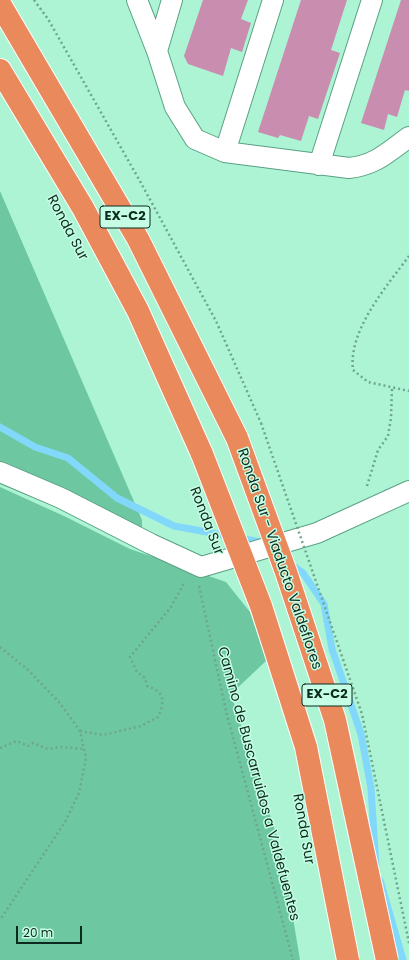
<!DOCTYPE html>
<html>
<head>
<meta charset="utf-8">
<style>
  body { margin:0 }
  #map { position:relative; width:409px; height:960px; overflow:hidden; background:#acf4d4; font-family:Poppins,sans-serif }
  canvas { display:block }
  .scale { position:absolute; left:16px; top:926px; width:66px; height:18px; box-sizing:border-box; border:2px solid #0c2a1e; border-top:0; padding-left:5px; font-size:12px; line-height:14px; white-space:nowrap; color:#0c2a1e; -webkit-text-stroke:3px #c5fee4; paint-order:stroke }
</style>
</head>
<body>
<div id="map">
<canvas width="409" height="960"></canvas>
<div class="scale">20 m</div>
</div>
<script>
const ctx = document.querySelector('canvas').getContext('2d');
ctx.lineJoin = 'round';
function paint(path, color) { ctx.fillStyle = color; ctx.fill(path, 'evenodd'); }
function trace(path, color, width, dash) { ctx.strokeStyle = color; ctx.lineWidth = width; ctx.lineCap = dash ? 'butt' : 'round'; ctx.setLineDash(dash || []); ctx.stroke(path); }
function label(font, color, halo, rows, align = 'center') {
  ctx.font = font + ' Poppins,sans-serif'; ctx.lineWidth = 3; ctx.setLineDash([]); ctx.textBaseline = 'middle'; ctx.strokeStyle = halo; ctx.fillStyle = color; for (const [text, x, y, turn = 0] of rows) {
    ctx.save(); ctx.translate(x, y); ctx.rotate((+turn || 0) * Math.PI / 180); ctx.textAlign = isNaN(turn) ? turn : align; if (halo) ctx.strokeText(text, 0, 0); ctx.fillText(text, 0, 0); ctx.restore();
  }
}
const green = new Path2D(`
  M0,191l142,329v8l-61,-29 -81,-34z
  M0,487l64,29 66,33 96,33 24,30 17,48 -36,34 51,158 18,108h-300z`);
const stream = new Path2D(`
  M0,427l35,20 33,11 49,40 57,28 87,16
  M290,564l13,9 21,31 8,45 29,85 10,54 5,78
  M380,880l23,80`);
const building = new Path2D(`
  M203,0h45l-7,19 10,4 -9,29 -11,-4 -8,28 -35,-12 -4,-8z
  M301,0h46l-16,50 9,3 -22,66 -9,-3 -8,25 -21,-6 -2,3 -20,-6z
  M401,0h8v91l-4,-1 -8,27 -9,-3 -4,16 -23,-7z`);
const path = new Path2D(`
  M34,0l14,19 93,164 75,138 45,102
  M409,256c-22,30 -61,74 -56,114l15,12 41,9
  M367,486l11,-36 10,-14 3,-18 1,-30
  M199,586l28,129 66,245
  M0,647l28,23 31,32 21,29 6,27 -7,35 -14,29 -65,98
  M80,731l23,4 38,-9 17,-9c7,-16 7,-25 -11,-31l-2,-8 -8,-6 -7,-15 41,-50 13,-24
  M0,748l17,-7 11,5 5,-3 15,6 13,-2 23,2`);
const street = new Path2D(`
  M137,0l20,51 18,56 20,32 30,13 124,16c27,-3 39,-16 60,-31
  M157,51l15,-51
  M225,152l48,-152
  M319,165l53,-165
  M0,472l61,26 90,46 50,23 116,-34 92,-42`);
const highway = new Path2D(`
  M0,4l138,235 99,199
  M0,70l83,138 55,103 64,143`);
const pathBridge = new Path2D(`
  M261,423l101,291 47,229`);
const highwayBridge = new Path2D(`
  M237,438l49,134 49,148 52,240
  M202,454l59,152 45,141 42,213`);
const shields = [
  [125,217,50],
  [327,695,50]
];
const shieldNames = [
  ["EX-C2",125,217],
  ["EX-C2",327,695]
];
const streetNames = [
  ["Ronda Sur",67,228,62],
  ["Ronda Sur",206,521,69],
  ["Ronda Sur - Viaducto Valdeflores",279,559,71],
  ["Camino de Buscarruidos a Valdefuentes",258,784,75],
  ["Ronda Sur",303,829,80]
];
paint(green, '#6dc8a2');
trace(stream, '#82d8fa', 7);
paint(building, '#c98daf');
trace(street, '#5aa183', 22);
trace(highway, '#fff', 24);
trace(path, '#6ea58d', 2.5, [2, 3]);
trace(street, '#fff', 20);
trace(highway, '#ea895c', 22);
trace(highwayBridge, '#fff', 24, []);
trace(pathBridge, '#6ea58d', 2.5, [2, 3]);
trace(highwayBridge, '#ea895c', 22);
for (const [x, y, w] of shields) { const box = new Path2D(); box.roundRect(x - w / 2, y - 11, w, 22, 3); ctx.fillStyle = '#c5fee4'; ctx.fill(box); trace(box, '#0c2a1e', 1); }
label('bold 13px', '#0c2a1e', null, shieldNames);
label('14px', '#0c2a1e', '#c5fee4', streetNames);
</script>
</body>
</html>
